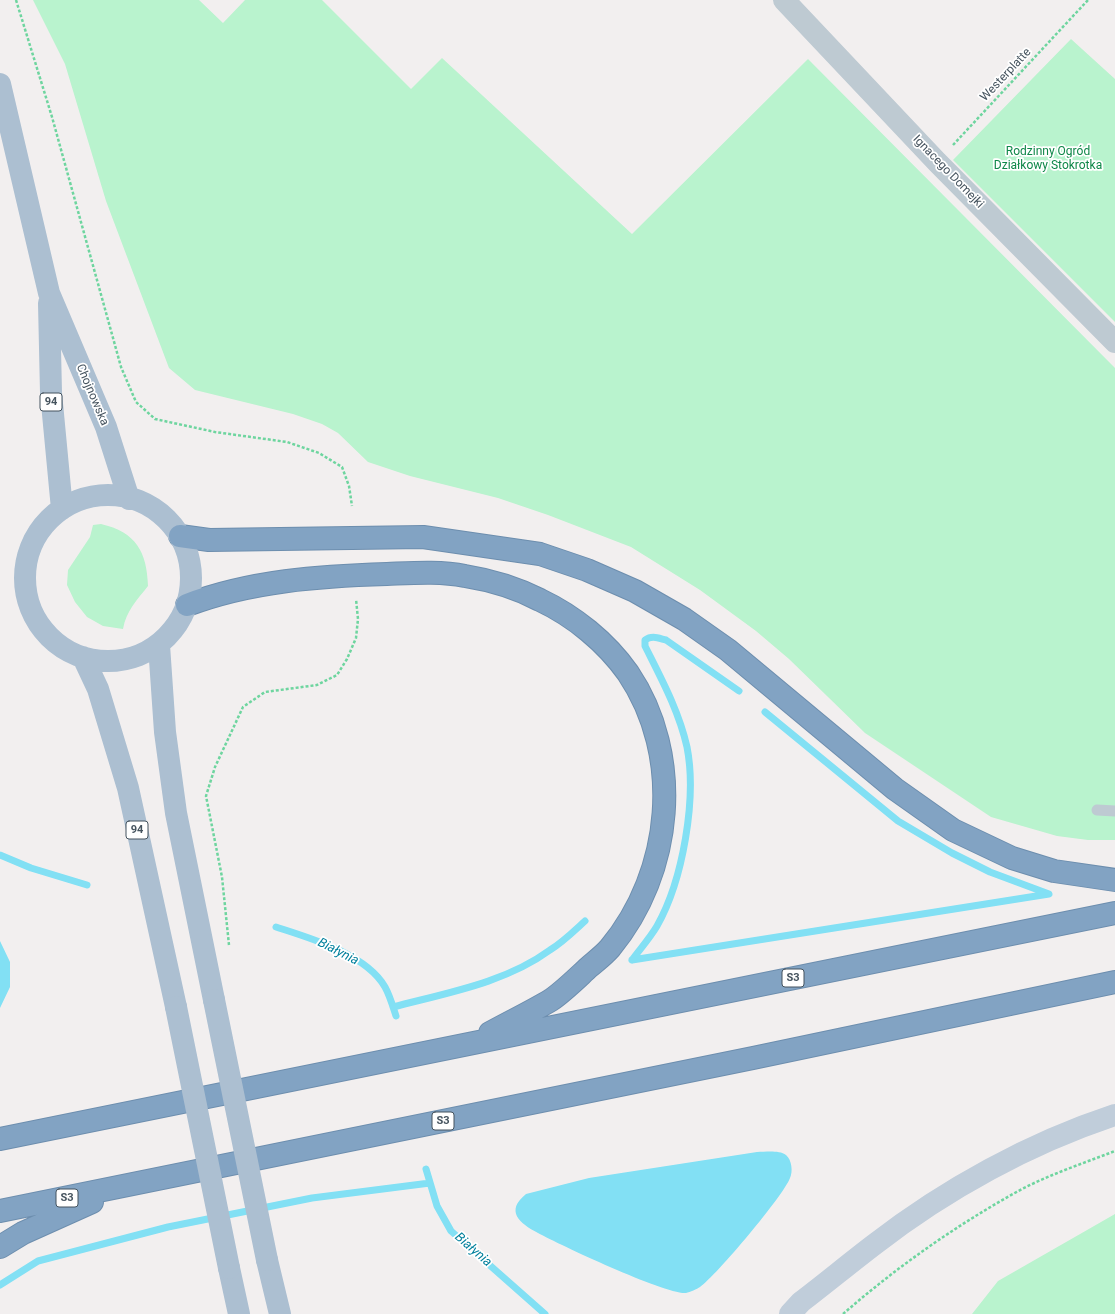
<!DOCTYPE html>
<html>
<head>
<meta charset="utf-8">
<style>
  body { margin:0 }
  canvas { display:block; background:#f2efef }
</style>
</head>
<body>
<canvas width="1115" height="1314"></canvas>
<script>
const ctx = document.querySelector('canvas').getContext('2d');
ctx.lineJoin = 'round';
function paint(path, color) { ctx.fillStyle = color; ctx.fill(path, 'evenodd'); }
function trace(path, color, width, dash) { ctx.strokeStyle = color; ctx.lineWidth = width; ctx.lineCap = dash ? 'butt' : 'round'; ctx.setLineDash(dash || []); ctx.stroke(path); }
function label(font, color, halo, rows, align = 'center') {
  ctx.font = font + ' Roboto,sans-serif'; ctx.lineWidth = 3.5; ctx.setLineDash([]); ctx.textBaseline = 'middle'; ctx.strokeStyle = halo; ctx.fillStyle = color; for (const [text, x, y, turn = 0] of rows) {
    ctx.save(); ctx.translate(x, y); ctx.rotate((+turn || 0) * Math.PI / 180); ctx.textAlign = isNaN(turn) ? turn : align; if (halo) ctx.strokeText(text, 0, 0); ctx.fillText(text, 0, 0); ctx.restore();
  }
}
const green = new Path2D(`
  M33,0h166l24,23 22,-23h77l89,89 31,-31 190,176 176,-175 307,309v472h-27l-31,-4 -66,-19 -126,-84 -76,-74 -33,-28 -56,-41 -69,-43 -83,-32 -50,-17 -88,-22 -42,-14 -30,-29 -16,-9 -29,-10 -98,-24 -26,-22 -63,-167 -41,-137z
  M1071,39l44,40v243l-162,-162z
  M101,524c35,8 46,28 47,62 -11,14 -22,25 -25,43l-20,-3 -16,-9 -12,-15 -8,-17 1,-15 22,-33 3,-12z
  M1115,1214v100h-143l26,-33z`);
const water = new Path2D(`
  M0,941l10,21v25l-10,21z
  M757,1152c9,0 22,-2 29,3 6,5 7,17 4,23 -6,17 -74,98 -90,109 -3,2 -10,5 -14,6 -19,2 -126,-48 -148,-60 -19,-10 -33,-22 -12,-39l63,-16z`);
const stream = new Path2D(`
  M0,855l31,13 56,17
  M276,927c34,11 90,27 109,60 5,9 8,20 11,29
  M632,960l417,-66 -59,-22 -38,-19 -54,-32 -133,-109
  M632,960c8,-11 18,-22 25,-34 26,-46 40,-128 30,-179 -8,-36 -26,-69 -42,-101v-6c7,-5 13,-2 21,0l73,51
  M393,1007c53,-14 112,-24 157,-57 13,-8 24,-19 35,-29
  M426,1169l11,37 14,25 94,83
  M0,1285l38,-24 130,-34 144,-29 118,-15`);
const path = new Path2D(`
  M16,0l36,117 69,250 15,35 19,17 60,13 72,10 32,11 23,14 7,19 3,20
  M953,145l135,-145
  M229,945l-7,-68 -16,-81 9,-29 28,-60 22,-15 52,-7 20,-10 10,-16 9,-21 2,-19 -2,-20
  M843,1314c55,-48 115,-90 179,-125 29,-15 62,-26 93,-38`);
const service = new Path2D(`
  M1097,810l18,1`);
const minor = new Path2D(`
  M784,0l153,162 178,180`);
const secondary = new Path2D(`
  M790,1314l11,-12c25,-19 49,-39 74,-58 71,-55 155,-101 240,-129`);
const primary = new Path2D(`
  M0,84l49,209 57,134 23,72
  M49,303l2,90 11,116
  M25 578a83 83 0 1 1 166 0a83 83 0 1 1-166 0Z
  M159,645l6,87 11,81 38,187
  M83,657l15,32 30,99 48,219
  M267,1260l13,54
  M229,1268l10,46`);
const motorway = new Path2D(`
  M180,536l29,4 214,-3 117,17 47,16 48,21 49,28 44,31 167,139 58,41 59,28 42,13 61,9
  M187,605c63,-24 133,-29 200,-31 26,-1 53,-3 78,2 25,4 52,12 75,24 34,16 66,42 88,73 56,83 45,199 -18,275 -6,7 -14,13 -21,19 -12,11 -25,24 -38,33 -20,12 -41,22 -61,33
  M0,1139l1115,-226
  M0,1211l753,-153 362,-76
  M0,1247l23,-14 69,-31`);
const primaryBridge = new Path2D(`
  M214,1000l53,260
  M176,1007l53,261`);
const shields = [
  [51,402,22],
  [137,830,22],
  [793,978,22],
  [443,1121,22],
  [67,1198,22]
];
const shieldNames = [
  ["94",51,402],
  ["94",137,830],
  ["S3",793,978],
  ["S3",443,1121],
  ["S3",67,1198]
];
const streetNames = [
  ["Westerplatte",1006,75,-47],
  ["Ignacego Domejki",948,172,46],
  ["Chojnowska",92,395,67]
];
const parkNames = [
  ["Rodzinny Ogród",1048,152],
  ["Działkowy Stokrotka",1048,166]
];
const waterNames = [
  ["Białynia",338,952,27],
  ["Białynia",473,1250,41]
];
paint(green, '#b9f3ce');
paint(water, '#82e0f4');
trace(stream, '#82e0f4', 7);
trace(motorway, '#6d8eae', 24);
trace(path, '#6ed59f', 2.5, [3, 2]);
trace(service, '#becad2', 11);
trace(minor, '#becad2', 22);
trace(secondary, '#c0cdda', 22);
trace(primary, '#acbfd1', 22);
trace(motorway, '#82a3c3', 22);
trace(primaryBridge, '#acbfd1', 22);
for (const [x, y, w] of shields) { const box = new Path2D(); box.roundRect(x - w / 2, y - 9, w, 18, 3); ctx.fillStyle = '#fff'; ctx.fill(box); trace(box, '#45535e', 1); }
label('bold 11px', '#45535e', null, shieldNames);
label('12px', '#45535e', '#fff', streetNames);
label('12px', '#0e8748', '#fff', parkNames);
label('italic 13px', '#03819d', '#fff', waterNames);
</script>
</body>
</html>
